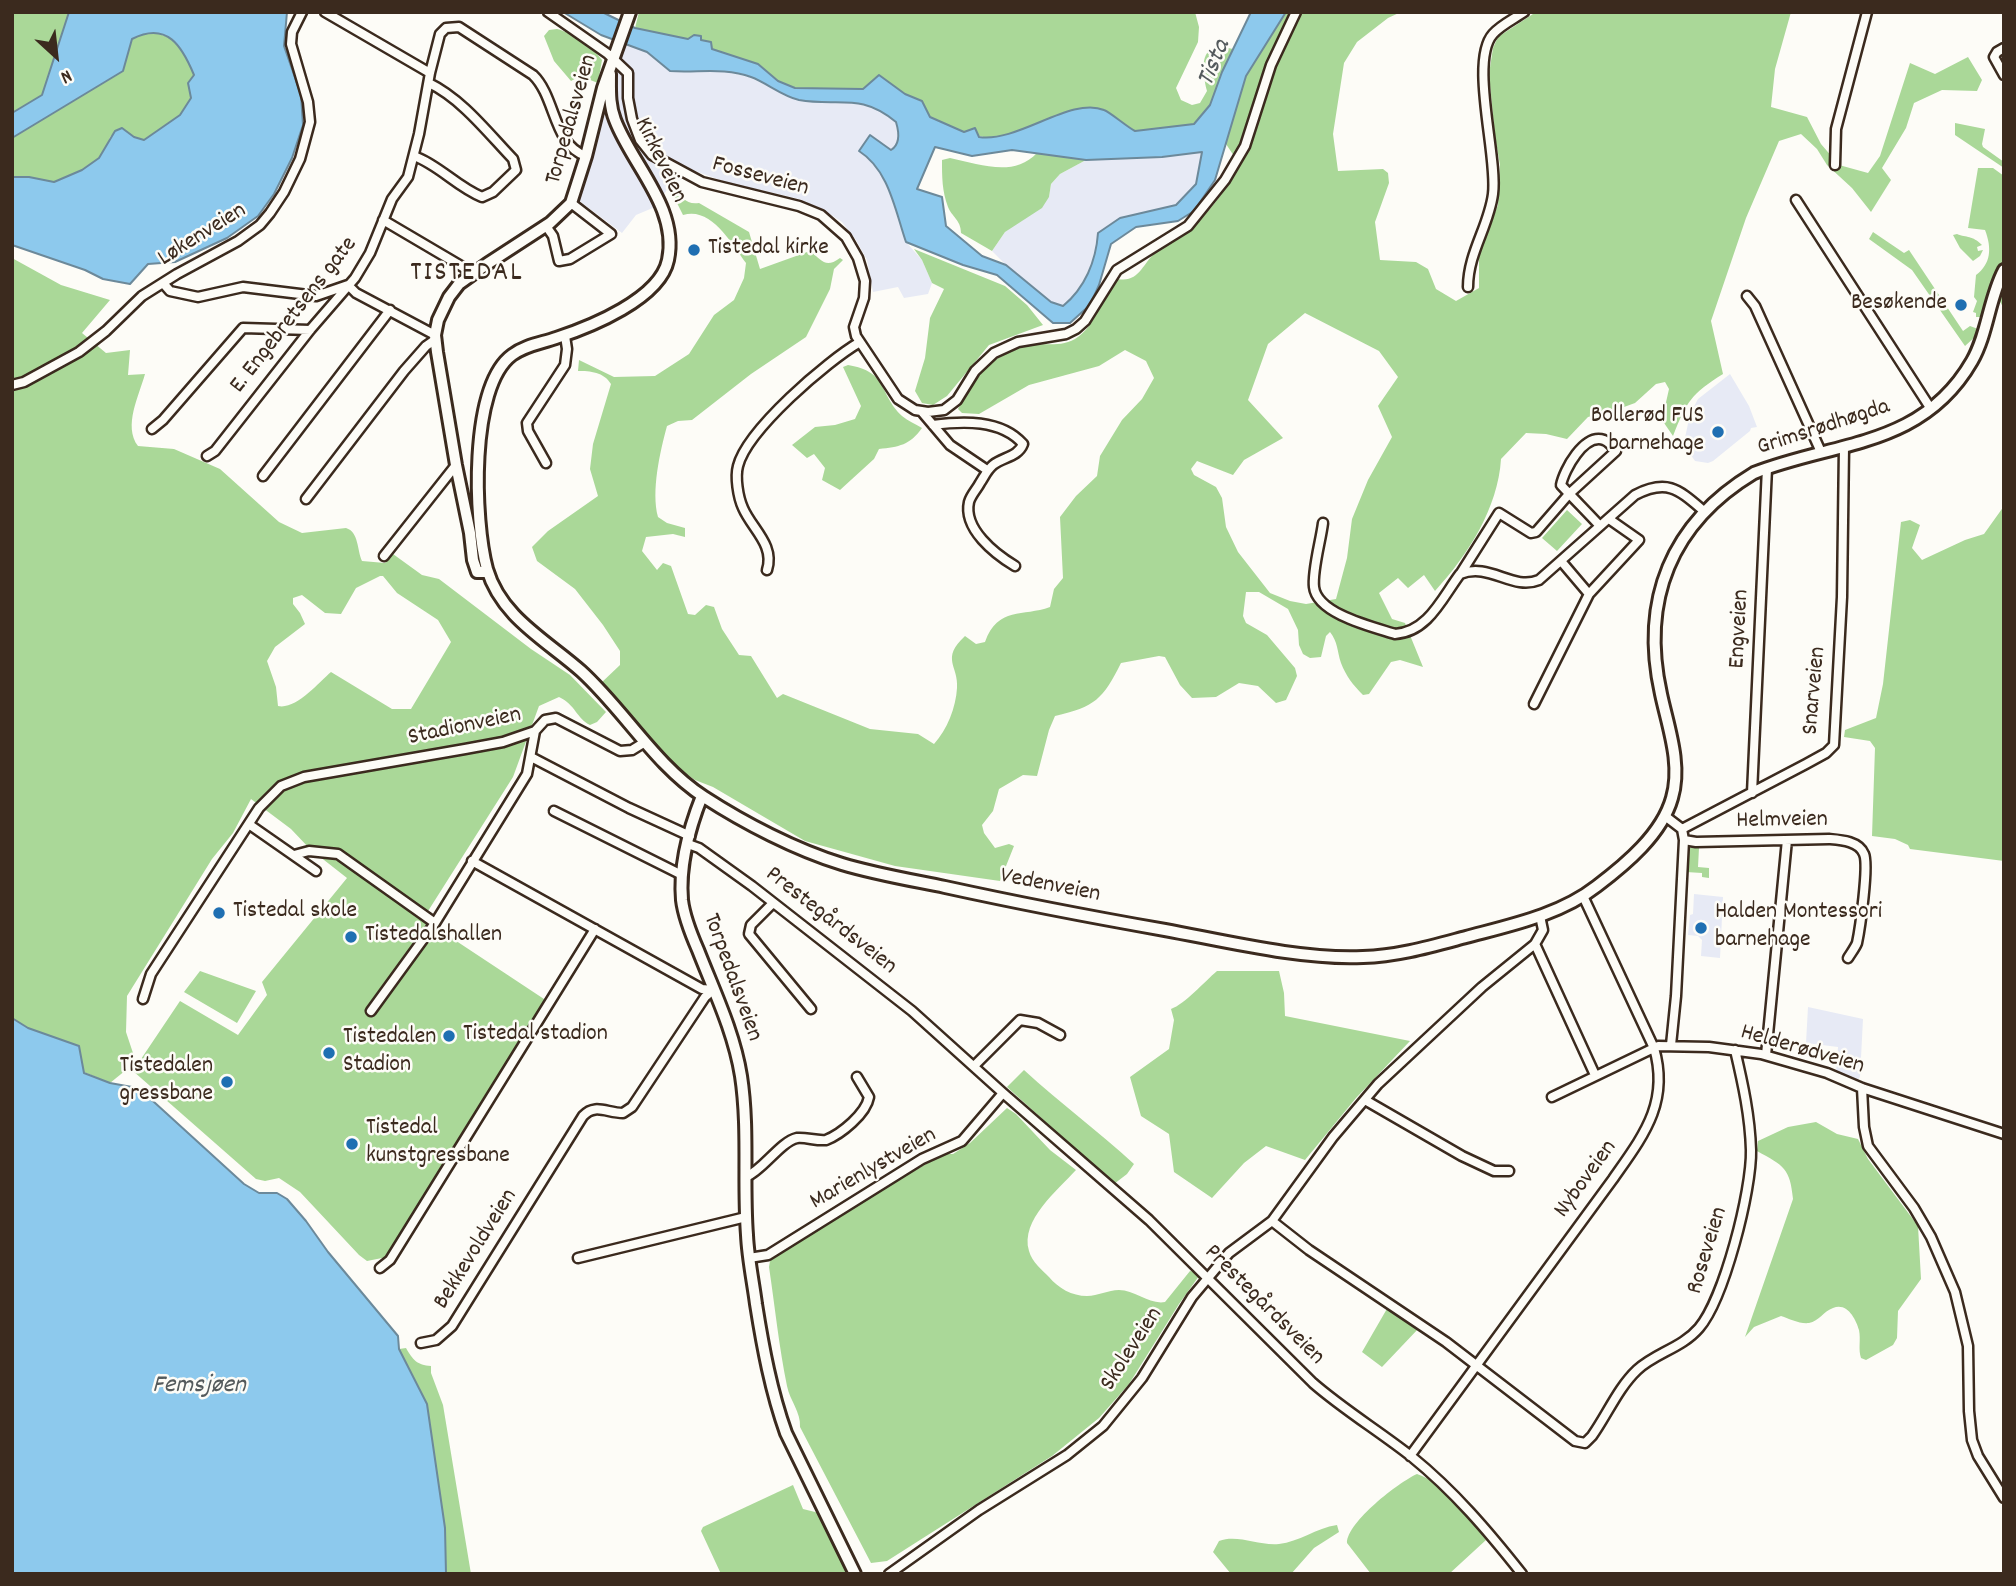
<!DOCTYPE html>
<html>
<head>
<meta charset="utf-8">
<style>
  body { margin:0 }
  #map { position:relative; width:2016px; height:1586px; overflow:hidden; background:#fdfcf7; font-family:Dekko,sans-serif }
  canvas { display:block }
  .frame { position:absolute; inset:0; border:14px solid #3b2a1e; pointer-events:none }
  .north { position:absolute; left:21px; top:21px; width:70px; height:70px; -webkit-text-stroke:5px #fdfcf7; paint-order:stroke; rotate:153deg; font-size:19px; font-weight:700; line-height:28px; text-align:center; color:#3b2a1e }
  .north::after { content:''; display:block; margin:auto; width:24px; height:32px; background:#3b2a1e; clip-path:polygon(50% 0,100% 100%,50% 72%,0 100%) }
</style>
</head>
<body>
<div id="map">
<canvas width="2016" height="1586"></canvas>
<div class="frame"></div>
<div class="north">N</div>
</div>
<script>
const ctx = document.querySelector('canvas').getContext('2d');
ctx.lineJoin = 'round';
function paint(path, color) { ctx.fillStyle = color; ctx.fill(path, 'evenodd'); }
function trace(path, color, width, dash) { ctx.strokeStyle = color; ctx.lineWidth = width; ctx.lineCap = dash ? 'butt' : 'round'; ctx.setLineDash(dash || []); ctx.stroke(path); }
function label(font, color, halo, rows, align = 'center') {
  ctx.font = font + ' Dekko,sans-serif'; ctx.lineWidth = 5; ctx.setLineDash([]); ctx.textBaseline = 'middle'; ctx.strokeStyle = halo; ctx.fillStyle = color; for (const [text, x, y, turn = 0] of rows) {
    ctx.save(); ctx.translate(x, y); ctx.rotate((+turn || 0) * Math.PI / 180); ctx.textAlign = isNaN(turn) ? turn : align; if (halo) ctx.strokeText(text, 0, 0); ctx.fillText(text, 0, 0); ctx.restore();
  }
}
const built = new Path2D(`
  M612,39l35,13 23,19 49,-1 30,7 46,22 17,3 42,-1 30,11 12,10 2,19 -2,6 -4,3 -9,-7 -16,13 18,23 21,63 16,18 10,23 -4,11 -24,4 -6,-11 -25,5 -6,-32 -11,-20 -14,-18 -20,-13 -23,-10 -73,-17 -31,-11 -26,16 -14,20 -19,8 -14,18 -40,-30 -12,-13 13,-41z
  M1202,151l-6,33 -20,21 -56,13 -22,15 -2,22 -20,40 -13,11 -11,-4 -31,-22 -29,-29 13,-19 44,-35 2,-13 9,-10 26,-14 76,-3z
  M1730,374l19,32 8,21 -6,1 -1,3 -37,30 -5,2 -13,-2 -9,-13 -1,-10 5,-24 8,-15z
  M1694,894l29,3 -3,61 -19,-2 1,-16 -4,-4 -10,-1 2,-20 3,-1z
  M1808,1007l55,12 -3,58 -3,4 -21,-8 2,-26 -32,-4z`);
const green = new Path2D(`
  M12,12h57l-27,83 -30,18z
  M639,12h556l4,15 -1,15 -22,46 5,12 11,5 8,-2 7,-12c-6,-24 -8,-52 26,-42l-23,56 -16,19 -59,7 -31,-21 -113,29 -26,-7 -36,-15 -7,-16 -17,-7 -26,-19 -16,14 -68,-1 -17,-7 -20,-17 -46,-15 -24,-10 -53,-11z
  M1286,12h115l-13,6 -31,24 -13,21 -11,71 5,37 45,-2 5,4 1,10 -14,39 5,38 36,2 12,7 8,20 20,12 23,-13v-35l19,-48 2,-40 -5,-29 -6,-62 4,-26 5,-11 38,-25h255l-16,57 -4,38 36,10 14,27 18,21 29,8 12,-17 30,-93 25,11 33,-17 14,23 -5,11 -35,-1 -28,13 -8,25 -24,40 9,12 -20,32 -19,-24 -25,-23 -10,-16 -16,-15 -22,7 -33,77 -35,103 12,53c-32,20 -36,27 -50,62l-11,-16 7,-31 -4,-7 -9,2 -21,19 -22,8 -25,6 -21,22 -21,-5 -20,-1 -25,26c-3,49 -33,96 -66,132l-11,-16 -16,13 -10,-10 -19,15 13,26 13,4 18,44 -23,-7 -9,2 -22,32 -6,1c-10,-10 -17,-19 -22,-32 -4,-12 -3,-21 -11,-31l-4,4 -5,21 -11,1 -7,-4 -4,-9 -1,-15 -10,-21 -29,-17h-13l-3,24 3,7 21,12 28,33 2,8 -11,24 -10,3 -18,-17 -19,-3 -23,14 -24,1 -12,-13 -15,-28 -6,-1 -38,7c-18,36 -26,44 -66,53l-6,14 -12,46 -14,-1 -24,14 -6,22 -11,14 2,8 11,15 14,-4 5,2 -14,35 -105,-15 -90,-25 -92,-54 -18,-7 -20,-13 -60,-71 -15,-12 20,-19v-14l-17,-26 -28,-36 -38,-28 -5,-14 16,-16 50,-35 -8,-27 3,-25 18,-60c-7,-12 -21,-13 -33,-13l1,-11 35,17 41,-1 34,-22 25,-39 20,-15 10,-22 2,-15c-14,-19 -35,-57 -63,-48l-14,-28 5,1c8,9 12,17 25,15l50,29 11,37 50,-18c12,9 15,18 30,7l3,2 -9,9 -4,20 -24,48 -55,37 -59,46 -14,1 -11,5c-7,26 -16,65 -9,91l9,6 18,5v9l-12,-3 -27,3 -4,14 15,19 6,-7 8,3 17,48 7,1 11,-10 8,2 8,22 17,26 12,1 26,42 6,-4 87,35 48,5 16,10c13,-14 22,-37 23,-56 2,-22 -17,-29 8,-52l11,8 9,-2c13,-36 38,-25 65,-35l4,-18 9,-11 -3,-61 16,-21 21,-20 3,-20 22,-36 20,-21 12,-21 -8,-17 -21,-11 -26,16 -70,19 -50,29 -17,-1 -4,-4c18,-33 35,-58 75,-64 14,-2 28,2 42,-6 23,-14 25,-43 43,-60 21,4 25,-16 37,-26 6,-5 13,-7 19,-12 28,-20 52,-46 64,-79l-16,-24 24,-62zM1305,313l74,38 19,26 -20,29 14,31 -24,43 -16,39 -5,39 -11,41 -30,5 -16,-3 -20,-8 -32,-41 -12,-25 -4,-29 -6,-11 -22,-12 -3,-6 6,-8 36,14 11,-15 39,-22 -35,-38 20,-56z
  M557,29c16,4 35,18 45,31l-4,23 -18,-7 -9,5 -17,-20 -10,-25 5,-6z
  M145,32c33,3 37,14 49,43l-6,8 3,15 -11,17 -36,25 -10,-3 -12,-9 -12,9 -2,8 -9,13 -17,12 -28,12 -25,-5h-17v-39l111,-67 9,-33z
  M1955,123l30,6 -3,15 1,3 21,15v6l-49,-33z
  M1037,153l33,2 16,5 -26,14 -9,10 -2,13 -7,11 -37,24 -13,19 -31,-18c0,-13 -9,-16 -13,-26 -6,-16 -6,-30 -6,-47l8,-2c30,6 63,20 87,-5z
  M1978,168h15l11,8v133l-12,-23 -11,31h-5v-4l-3,-1 4,-11 -3,-4 2,-22c15,-11 16,-27 9,-45l-17,-2z
  M1873,232l31,21 5,-3 54,81 7,-5 8,3 -2,7 -11,10 -53,-76 -43,-31z
  M1957,234c10,4 15,1 25,11l-5,2 1,4 5,-1 -3,6 -7,5 -13,-13 -7,-13z
  M914,249l91,37 22,19 16,20 -54,20 -42,51 -14,9 -11,-2 -7,-12 10,-33 5,-40 14,-29 -12,-6 -10,-23z
  M12,258l49,27 49,15 -28,33 24,20 24,-3 -2,25 17,-1c-6,22 -22,52 -7,72l36,3 46,20 59,53 23,11 44,-5c13,4 11,22 16,33l23,2 8,-9 29,21 17,4 92,70 39,26 36,37 -9,10 -7,3c-13,-6 -15,-21 -31,-28l-20,9 -26,71 -90,142 124,82 -160,256 -20,4 -8,-6 -59,-63 -21,-14 -14,3 -9,-2 -123,-108 47,-70 58,34 29,-40 -5,-13 85,-104 -37,-29 -19,-20 -40,-30 -18,34 -21,26 -85,137 -1,36 7,21 -6,6 -1,11 -16,13 -26,-11 -5,-26 -51,-18 -16,-10zM380,576h3l14,17 41,27 13,22 -40,67h-19l-61,-37c-13,11 -35,38 -53,34l-2,-19 -9,-26 8,-14 30,-23 -5,-11 -7,-9v-6l9,-3 23,18 16,1 15,-26z
  M848,365c41,7 30,28 54,51 6,5 14,8 20,12 -12,17 -23,19 -43,21l-5,10 -34,31 -18,-10 3,-12 -11,-14 -7,4 -15,-13 23,-18 20,-2 20,-6 6,-13 -18,-39z
  M2004,506v355l-94,-12 -2,-4 -13,-6 -23,-3 3,-88 -5,-7 -26,-4 1,-7 31,-12 7,-34 18,-162 9,-2 10,5 -8,23 10,12 43,-20 19,-6z
  M1567,510l15,14 -25,27 -15,-13z
  M1687,848h12l-1,19 11,1v10l-7,-1v-4l-16,-1z
  M200,971l56,20 -19,32 -53,-31z
  M1217,971h62l5,22 1,23 125,25 -54,57 -51,62 -39,-14 -22,17 -32,35 -38,-26 -5,-38 -28,-18 -11,-39 39,-28 5,-29 -3,-11c14,-5 33,-27 46,-38z
  M1024,1070c36,33 74,61 110,94l-7,10 -13,10 -107,-97z
  M1007,1108l9,6 34,36 26,20c-18,20 -56,50 -47,81 3,11 13,19 20,26 9,11 23,19 38,19 11,0 21,-6 32,-6 16,0 31,15 46,12l25,-31 5,1 4,4 -20,28 -50,80 -30,34 -47,38 -165,105 -16,2 -71,-136c1,-15 -10,-26 -13,-41 -8,-39 -12,-79 -18,-119l1,-6 33,-23 100,-61 41,-23h9l17,-11z
  M1816,1122l21,12 21,5 10,20 50,67 3,53 -23,32 -1,27 -4,7 -27,15 -5,-2c-3,-9 0,-18 -2,-28 -3,-11 -12,-28 -26,-22 -9,3 -14,13 -24,15 -10,1 -19,-4 -28,-7l-27,11 -9,10 48,-138c-3,-31 -9,-33 -36,-48l1,-10 30,-14z
  M1388,1307l31,21 -37,39 -20,-15z
  M406,1348c7,12 11,17 25,18v7l12,32 28,169h-25l-1,-46 -18,-124 -28,-55z
  M1417,1474c27,9 56,42 69,66l-37,34h-78l-24,-31c0,-21 52,-61 70,-69z
  M793,1485l10,24 16,4 29,61h-127l-20,-43 2,-4z
  M1337,1525l2,7 -25,16 -23,26h-60l-18,-22 6,-11c19,-7 39,5 60,3 20,-2 37,-16 58,-19z`);
const water = new Path2D(`
  M69,12h218l-3,34 17,49 2,30 -11,33 -18,36 -16,22 -31,22 -52,24 -27,2 -18,20 -27,-5 -18,-9 -73,-25v-68h17l25,5 28,-12 17,-12 16,-27 7,-3 12,9 10,3 36,-25 11,-17 -3,-15 6,-8c-12,-29 -27,-54 -62,-36l-9,32 -111,67v-25l30,-18z
  M563,12h39l33,16 53,11 6,-4 7,1v4l10,2 1,7 46,15 20,17 17,7 68,1 16,-14 26,19 17,7 8,16 34,15 11,-4 4,9c39,6 92,-41 125,-27 6,2 23,17 31,21l59,-7 16,-19 12,-33 29,-60h35l-40,64 -31,104 -21,31 -16,10 -42,6 -25,17 -12,41 -9,20 -20,18h-17l-56,-48 -34,-10 -57,-23c-11,-32 -17,-72 -47,-91l11,-16 21,15c10,-6 8,-18 5,-28 -36,-30 -57,-15 -97,-22 -17,-4 -32,-17 -48,-23 -27,-10 -53,-4 -81,-6l-23,-19 -46,-17zM935,147l37,9 40,-6 74,10 76,-3 40,-5 -6,32 -20,21 -56,13 -22,15c-2,28 -13,55 -35,73l-12,-4 -45,-37 -24,-9 -36,-30 -4,-29 -25,-8z
  M12,1018l16,10 51,18 5,27 26,10 22,4 22,15 90,82 15,9h18l10,6 19,22 22,31 70,84 1,13 28,55 18,124 1,46h-434z`);
const street = new Path2D(`
  M325,12l105,61
  M548,12l60,42 20,19v25l4,21 8,21 12,15 50,27 97,24 22,9 25,22 12,21 7,23 -1,17 -10,29 2,9 42,63 17,11 13,2 16,-2 13,-10 18,-29 19,-18 24,-11 48,-8 10,-5 9,-8 32,-51 71,-44 37,-46 20,-34 26,-81 25,-53
  M2004,48l-7,4 -3,5 10,18
  M414,156c25,9 43,31 68,41l11,-5 23,-22 -3,-11c-25,-26 -51,-60 -84,-76
  M1835,165l1,-36 31,-117
  M1796,200l135,209
  M383,220l90,53
  M546,226l7,10 6,25 11,-2 41,-25 -40,-31
  M163,283l7,8 28,6 45,-10 73,9 32,-11 8,8 79,42
  M1468,287c0,-34 21,-61 25,-93 5,-38 -24,-133 0,-160 8,-9 21,-15 31,-22
  M1747,296l8,10 66,146
  M12,385l12,-3 55,-30 27,-21 36,-35 35,-22 61,-33 22,-16 10,-12 14,-21 16,-33 10,-37 -2,-20 -17,-58 1,-12 10,-20
  M922,412l28,33 37,25
  M933,425c29,-4 68,-6 90,19 -5,13 -20,13 -30,21 -6,5 -9,12 -13,18 -3,6 -9,12 -11,19 -6,27 26,52 46,64
  M152,429l11,-9 80,-92 67,2
  M207,456l8,-5 95,-121 45,-52 15,-25 22,-54 16,-22 11,-43 11,-61 10,-39 6,-6 13,-1 74,48c23,22 20,70 53,81
  M546,463l-18,-32 -1,-8 38,-58 2,-16 -2,-13
  M263,476l127,-166
  M306,499l98,-128 22,-25 10,-7
  M1323,523c-2,17 -11,48 -9,64 3,27 59,40 81,47 33,-2 47,-36 65,-60 30,-12 52,17 79,6l96,-85c33,-17 44,-5 70,17
  M384,556l72,-91
  M1561,561l28,33
  M767,570c8,-25 -15,-41 -24,-62 -5,-11 -8,-31 -5,-42 9,-36 89,-105 122,-124
  M1461,573l38,-60 32,20 5,-1 33,-38 47,-43c-3,-4 -7,-9 -12,-11 -20,-7 -40,30 -43,45 13,14 26,27 39,41
  M1534,704l55,-110 50,-54 -30,-21
  M531,757l98,51 61,28
  M1752,793l15,-325
  M554,811l128,64
  M1665,816l17,13 124,-65 20,-11 8,-8 8,-148 2,-150
  M250,825l66,46
  M1682,829l2,11 12,2 133,-3c12,1 30,2 35,15 5,11 -4,75 -7,89 -2,5 -6,10 -9,15
  M688,844l11,4 53,38 160,125 91,82 146,127 164,163c31,27 66,48 99,74 42,34 76,74 110,117
  M294,855l15,-4 29,3 97,69
  M472,861l230,128 11,1
  M773,903l-22,22 -2,9 62,75
  M1535,944l60,131
  M143,999l8,-25 108,-166 22,-22 23,-9 161,-28 38,-7 32,-11
  M371,1011l64,-88 92,-149 8,-43 10,-11 11,-2 64,33 12,-1 13,-8
  M1671,1045l5,-49 8,-156
  M1766,1055l21,-215
  M974,1066l46,-46 18,3 22,12
  M1862,1088l2,39 4,19 46,62 17,29 24,55 13,54 1,65 3,29 6,16 26,42
  M1552,1097l106,-51 51,1 52,7 66,19 35,15 142,46
  M1365,1100l97,56 32,15h15
  M746,1177c18,-8 34,-35 51,-39 9,-1 19,3 29,2 15,-6 40,-26 43,-43l-12,-20
  M1272,1221l37,29 137,92 129,99 10,2 7,-7c15,-21 26,-48 45,-66 18,-17 45,-22 62,-42 25,-29 53,-138 52,-178 -1,-34 -8,-66 -16,-100
  M578,1258l168,-41
  M749,1258l19,-3 154,-96 40,-18 41,-48
  M380,1268l10,-8 205,-331
  M421,1343l15,-3 16,-14 131,-210c12,-13 24,-3 40,-3l9,-6 73,-110 8,-7
  M1410,1456l203,-277c30,-43 57,-76 41,-131l-71,-152
  M889,1574l90,-64 88,-55 36,-29 39,-48 50,-81 37,-44 43,-32 61,-84 45,-53 104,-97 53,-43 8,-14 -3,-14`);
const secondary = new Path2D(`
  M610,74c0,16 -1,31 5,46 17,45 64,88 53,140 -8,39 -78,67 -112,78 -14,5 -31,7 -44,17 -43,32 -38,166 -25,214 14,48 59,71 94,102 43,39 74,94 123,126 40,26 92,53 138,67 33,10 69,16 103,23 73,16 146,30 220,43 60,11 137,30 198,27 35,-1 69,-11 103,-20 45,-12 94,-22 131,-51 29,-22 65,-52 75,-88 10,-34 -4,-71 -11,-104 -21,-94 10,-171 93,-221 81,-32 168,-25 218,-112 16,-28 17,-63 32,-91
  M488,572h-11l-4,-12 -3,-27 -14,-68 -19,-113 -2,-17 3,-15 11,-23 10,-13 28,-20 63,-41 21,-20 15,-47 17,-68 27,-76
  M702,796c-12,30 -23,70 -20,104 2,17 9,34 16,50 16,41 36,82 43,126 8,52 2,107 6,159 1,23 6,46 9,69 7,44 15,87 30,129l69,141`);
const markers = [
  [694,250,7,"#1f6fb2"],
  [1961,305,7,"#1f6fb2"],
  [1718,432,7,"#1f6fb2"],
  [219,913,7,"#1f6fb2"],
  [1701,928,7,"#1f6fb2"],
  [351,937,7,"#1f6fb2"],
  [449,1036,7,"#1f6fb2"],
  [329,1053,7,"#1f6fb2"],
  [227,1082,7,"#1f6fb2"],
  [352,1144,7,"#1f6fb2"]
];
const streetNames = [
  ["Torpedalsveien",573,120,-74],
  ["Kirkeveien",659,161,64],
  ["Fosseveien",760,178,15],
  ["Løkenveien",203,236,-32],
  ["E. Engebretsens gate",295,316,-52],
  ["Grimsrødhøgda",1824,429,-18],
  ["Engveien",1741,629,-87],
  ["Snarveien",1816,691,-85],
  ["Stadionveien",465,728,-12],
  ["Helmveien",1782,822,-1],
  ["Vedenveien",1050,887,11],
  ["Prestegårdsveien",830,922,38],
  ["Torpedalsveien",731,978,70],
  ["Helderødveien",1802,1051,16],
  ["Marienlystveien",874,1170,-30],
  ["Nyboveien",1587,1180,-54],
  ["Bekkevoldveien",477,1250,-58],
  ["Roseveien",1709,1251,-73],
  ["Prestegårdsveien",1263,1306,45],
  ["Skoleveien",1133,1350,-57]
];
const poiNames = [
  ["Tistedal kirke",708,250],
  ["Besøkende",1947,305,"right"],
  ["Bollerød FUS",1704,418,"right"],
  ["barnehage",1704,446,"right"],
  ["Tistedal skole",233,913],
  ["Halden Montessori",1715,914],
  ["barnehage",1715,942],
  ["Tistedalshallen",365,937],
  ["Tistedal stadion",463,1036],
  ["Tistedalen",343,1039],
  ["Stadion",343,1067],
  ["Tistedalen",213,1068,"right"],
  ["gressbane",213,1096,"right"],
  ["Tistedal",366,1130],
  ["kunstgressbane",366,1158]
];
const waterNames = [
  ["Tista",1216,64,-67],
  ["Femsjøen",199,1387]
];
const quarterNames = [
  ["TISTEDAL",467,275]
];
paint(built, '#e7eaf5');
paint(green, '#aad898');
paint(water, '#8dc9ed');
trace(water, '#6c899a', 2);
trace(street, '#3b2a1e', 13);
trace(secondary, '#3b2a1e', 16);
trace(street, '#fdfcf7', 8);
trace(secondary, '#fdfcf7', 10);
for (const [x, y, r, color] of markers) { const dot = new Path2D(); dot.arc(x, y, r, 0, 2 * Math.PI); ctx.fillStyle = color; ctx.fill(dot); trace(dot, '#fdfcf7', 2.5); }
label('24px', '#3b2a1e', '#fdfcf7', streetNames);
label('24px', '#3b2a1e', '#fdfcf7', poiNames, 'left');
label('italic 26px', '#545a5c', '#fdfcf7', waterNames);
ctx.letterSpacing = '2px';
label('28px', '#3b2a1e', '#fdfcf7', quarterNames);
ctx.letterSpacing = '0px';
</script>
</body>
</html>
